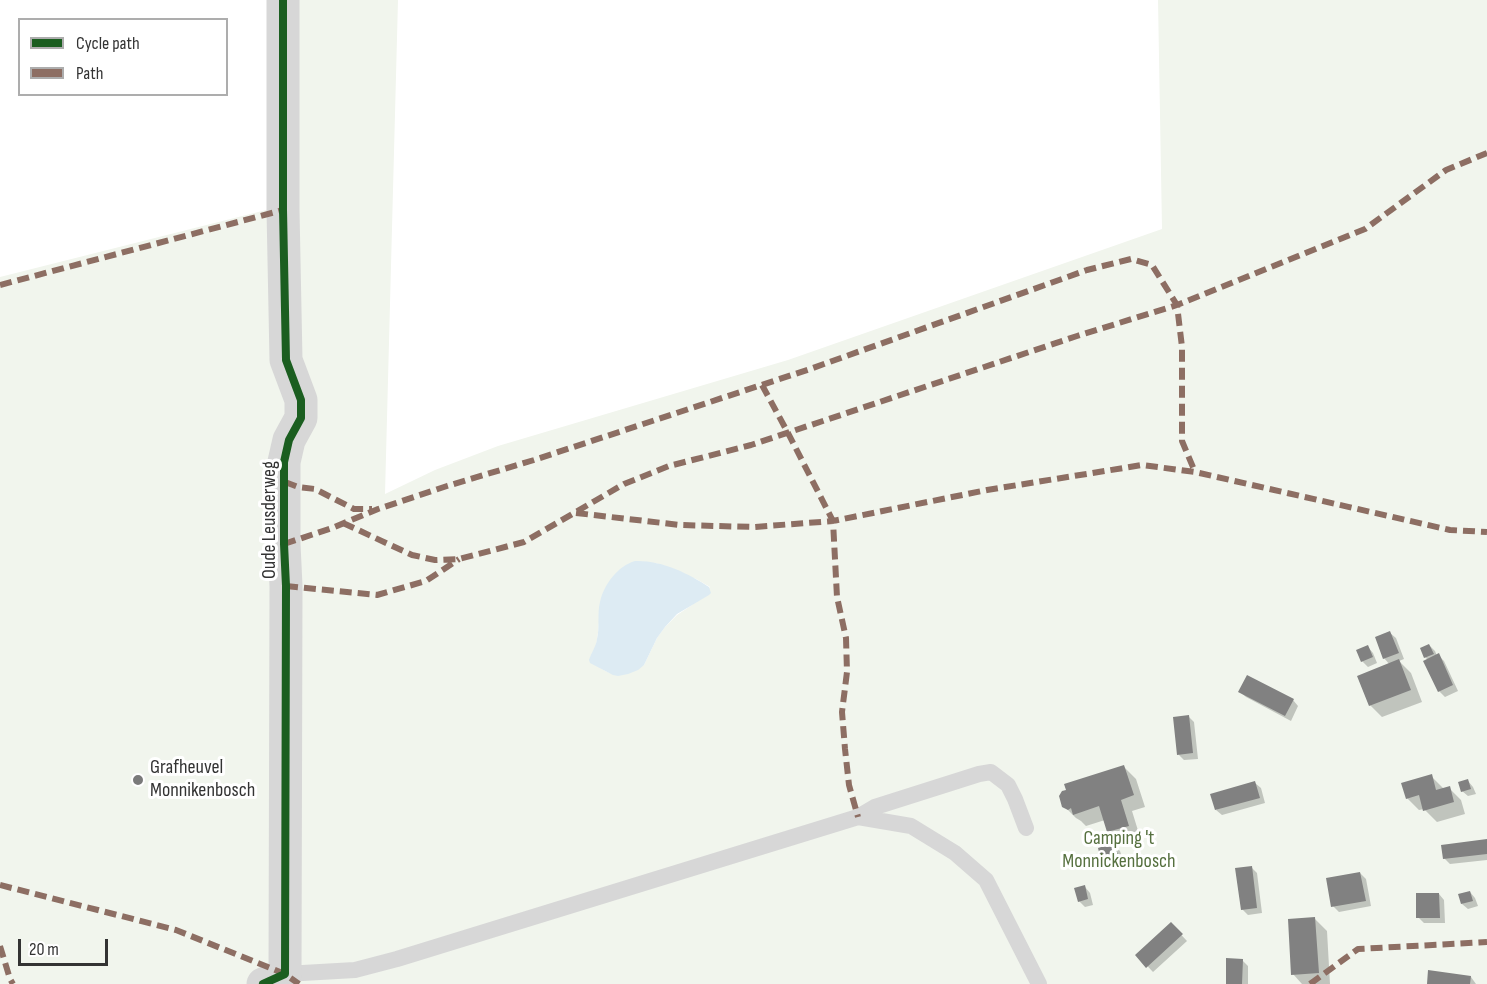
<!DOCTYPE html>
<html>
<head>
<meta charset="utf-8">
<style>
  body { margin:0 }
  #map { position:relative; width:1487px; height:984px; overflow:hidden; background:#fff; font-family:"Sofia Sans Condensed",sans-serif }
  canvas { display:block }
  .legend { position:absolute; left:18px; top:18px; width:210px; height:78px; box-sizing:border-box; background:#fff; border:2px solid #adadad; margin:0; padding:8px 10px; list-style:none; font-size:18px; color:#333 }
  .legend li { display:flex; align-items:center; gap:12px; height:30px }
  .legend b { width:30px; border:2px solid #adadad }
  .scale { position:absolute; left:18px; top:939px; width:90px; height:27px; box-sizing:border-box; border:3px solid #333; border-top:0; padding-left:8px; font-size:18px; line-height:21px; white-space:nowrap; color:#333; -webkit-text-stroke:4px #fff; paint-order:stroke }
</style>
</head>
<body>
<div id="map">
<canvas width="1487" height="984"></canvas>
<ul class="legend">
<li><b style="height:8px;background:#1b5e20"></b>Cycle path</li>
<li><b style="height:8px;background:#8d6e63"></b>Path</li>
</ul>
<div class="scale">20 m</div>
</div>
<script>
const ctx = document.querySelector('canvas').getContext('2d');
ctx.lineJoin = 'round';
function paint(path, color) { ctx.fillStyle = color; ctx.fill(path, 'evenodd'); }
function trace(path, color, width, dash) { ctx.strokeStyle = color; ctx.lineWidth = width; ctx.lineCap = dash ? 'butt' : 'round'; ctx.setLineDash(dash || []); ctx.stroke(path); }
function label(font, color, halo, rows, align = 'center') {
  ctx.font = font + ' "Sofia Sans Condensed",sans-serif'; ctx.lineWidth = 6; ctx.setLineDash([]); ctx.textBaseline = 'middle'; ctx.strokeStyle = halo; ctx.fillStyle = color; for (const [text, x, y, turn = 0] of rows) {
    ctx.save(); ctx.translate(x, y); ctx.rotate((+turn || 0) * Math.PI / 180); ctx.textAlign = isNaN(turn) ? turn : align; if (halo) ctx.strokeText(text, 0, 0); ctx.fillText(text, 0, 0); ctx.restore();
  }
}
const green = new Path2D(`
  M275,0h123l-13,494 50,-24 63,-24 290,-86 374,-131 -4,-229h329v984h-1487v-707l282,-71zM656,563l40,16 14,8 -18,18 -15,10 -12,12 -8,11 -13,27c-26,10 -26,15 -50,-1 1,-18 6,-34 5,-52z`);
const water = new Path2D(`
  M635,561c26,-1 53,12 74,26l2,6 -2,2 -32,19 -12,13 -8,11 -13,27 -6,5 -10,4 -10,2 -5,-1 -23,-12 -1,-3c2,-7 7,-13 8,-21 3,-12 0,-25 3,-37 4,-18 18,-36 35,-41z`);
const shadow = new Path2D(`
  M1390,633l6,5 8,21 -5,2 12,12 11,29 -40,15 -12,-12 20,-40 -6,-7 -7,-20z
  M1429,645l6,6 2,5 1,-1 6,6 14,30 -13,6 -6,-6 -11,-31 -3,-3z
  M1368,647l5,6 4,10 -9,4 -6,-6z
  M1240,692l53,8 5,6 -7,15 -45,-24z
  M1188,716l6,6 4,37 -14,1 -5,-5z
  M1124,767l12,12 9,28 -13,4 8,26 -19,6 -12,-12 -4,-11 -19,6 -5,-5 -5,-3 -12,-12z
  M1431,776l13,13 5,-1 12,12 4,14 -28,8 -13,-13 -5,1 -12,-12z
  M1468,781l5,6 3,7 -8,2 -6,-5z
  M1255,783l6,5 4,15 -43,12 -6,-5z
  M1487,841v19l-37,4 -6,-6z
  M1114,845l6,6 3,9 -15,5 -5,-6z
  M1252,868l5,5 5,40 -14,2 -6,-6z
  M1360,873l6,6 5,27 -32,6 -6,-6z
  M1085,887l5,6 3,12 -8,2 -6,-6z
  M1470,892l5,6 3,8 -10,3 -6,-5z
  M1439,894l5,6 1,23h-21l-6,-6z
  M1315,919l12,12 3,53h-28l-9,-10z
  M1171,924l16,17 -34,31 -16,-17z
  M1242,960l6,6v18h-21z
  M1471,977l5,7h-48z`);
const building = new Path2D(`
  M1390,631l9,22 -16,6 -8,-22z
  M1429,644l5,10 -10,4 -4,-10z
  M1368,645l5,12 -12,5 -5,-12z
  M1439,653l14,32 -15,7 -15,-31z
  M1399,659l12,31 -42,16 -12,-30z
  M1247,675l47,24 -9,17 -47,-24z
  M1189,715l4,38 -16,2 -4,-38z
  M1124,765l10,30 -13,5 8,26 -22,6 -8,-26 -26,9 -2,-7 -3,2 -6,-3 -3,-11 3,-5 4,-1 -2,-6z
  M1432,774l4,16 14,-4 4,16 -31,9 -4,-16 -13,4 -5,-16z
  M1468,779l3,10 -10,3 -3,-10z
  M1255,781l5,17 -45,12 -5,-16z
  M1487,839v15l-44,5 -2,-14z
  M1114,843l4,12 -17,5 -3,-12z
  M1252,866l5,42 -16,2 -6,-42z
  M1360,872l6,29 -35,6 -5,-29z
  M1085,885l3,14 -10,3 -4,-14z
  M1470,891l3,10 -12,3 -3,-10z
  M1416,893h23l1,25h-24z
  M1315,917l4,56 -28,2 -3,-56z
  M1171,922l12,12 -37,34 -11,-13z
  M1226,958l17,1 -1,25h-16z
  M1428,970l43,6 -1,8h-43z`);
const service = new Path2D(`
  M858,817l17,-10 104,-33 12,-2 17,13 7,14 11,29
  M285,974l70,-4 42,-11 461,-142 53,9 44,27 31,27 53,104`);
const minor = new Path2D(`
  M263,984l22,-10 1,-388 -2,-42v-82l5,-22 12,-22v-18l-15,-40 -3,-150v-210`);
const quiet = new Path2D(`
  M0,285l283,-75
  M762,385l26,48 45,88 4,76 9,41 1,34 -5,40 3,37 4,36 9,32
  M285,482l13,5 17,2 39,20h18
  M576,513l104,12 74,2 79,-6 154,-31 155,-25 53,7 255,58 37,2
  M343,523l69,32 23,5 24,-1 65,-17 100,-58 45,-18 82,-21 326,-109 100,-31 188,-76 81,-59 41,-17
  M284,544l48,-16 46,-19 69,-23 87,-26 276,-91 277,-99 44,-11 21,6 25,40 5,42v94l13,31
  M286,586l91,9 49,-14 33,-22
  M0,885l176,45 109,44 14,10
  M0,946l10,33 3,5
  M1310,984l48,-35 129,-7`);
const cycleway = new Path2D(`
  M263,984l22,-10 1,-388 -2,-42v-82l5,-22 12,-22v-18l-15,-40 -3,-150v-210`);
const markers = [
  [138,780,6,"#7a7a7a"]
];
const streetNames = [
  ["Oude Leusderweg",270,520,-90]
];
const poiNames = [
  ["Grafheuvel",150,768],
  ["Monnikenbosch",150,791]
];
const parkNames = [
  ["Camping 't",1119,839],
  ["Monnickenbosch",1119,862]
];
paint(green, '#f1f5ed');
paint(water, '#ddebf3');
paint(shadow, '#0003');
paint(building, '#818181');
trace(service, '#d7d7d7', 16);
trace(minor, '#d7d7d7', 33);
trace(quiet, '#8d6e63', 6, [12, 6]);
trace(cycleway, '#1b5e20', 8);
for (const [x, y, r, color] of markers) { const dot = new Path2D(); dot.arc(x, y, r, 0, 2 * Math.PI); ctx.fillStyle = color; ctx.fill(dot); trace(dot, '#fff', 2); }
label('20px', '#333', '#fff', streetNames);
label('20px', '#333', '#fff', poiNames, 'left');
label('20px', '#56703f', '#fff', parkNames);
</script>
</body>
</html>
